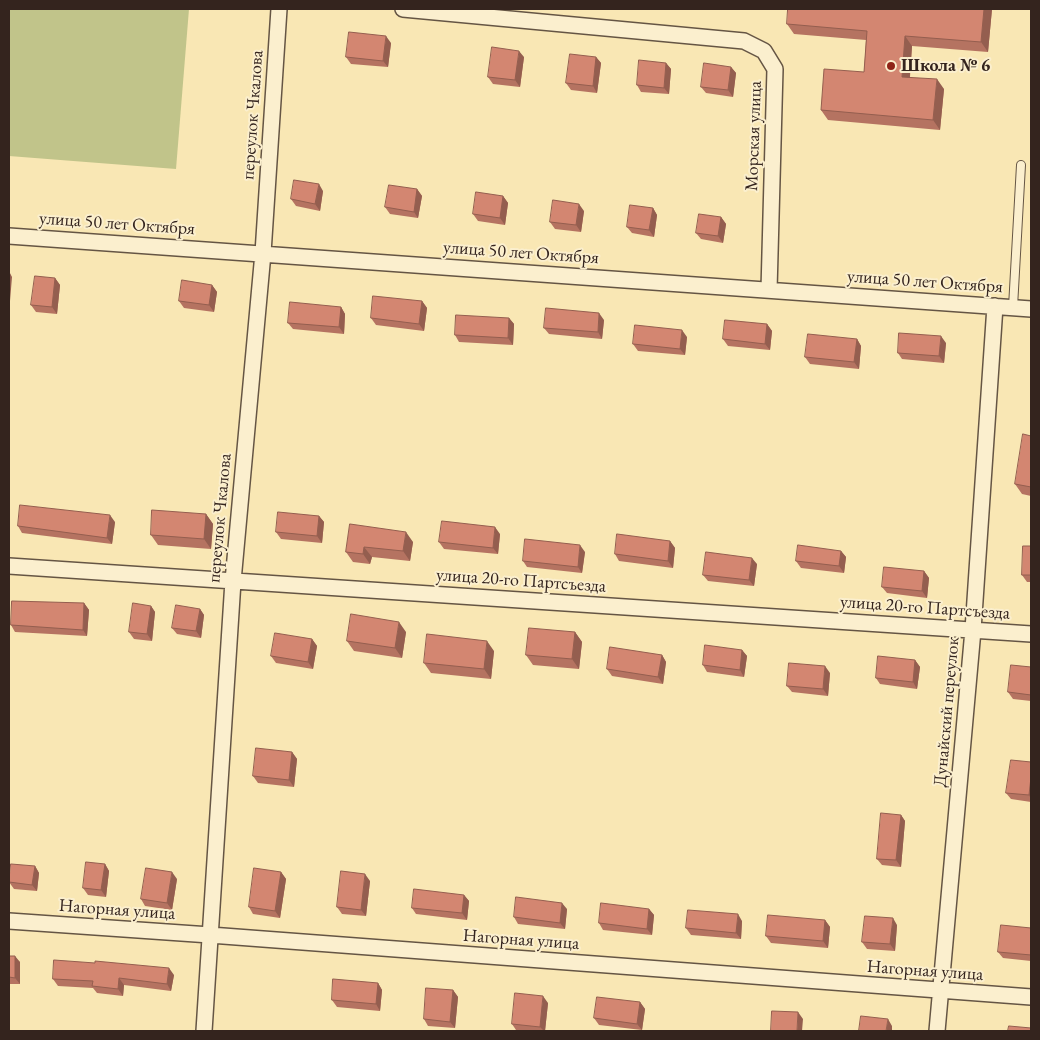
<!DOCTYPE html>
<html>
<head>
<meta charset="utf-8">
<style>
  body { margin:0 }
  #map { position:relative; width:1040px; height:1040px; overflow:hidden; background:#f9e7b4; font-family:"EB Garamond",serif }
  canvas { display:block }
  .frame { position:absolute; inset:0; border:10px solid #34241e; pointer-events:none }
</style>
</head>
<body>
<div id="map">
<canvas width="1040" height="1040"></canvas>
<div class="frame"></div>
</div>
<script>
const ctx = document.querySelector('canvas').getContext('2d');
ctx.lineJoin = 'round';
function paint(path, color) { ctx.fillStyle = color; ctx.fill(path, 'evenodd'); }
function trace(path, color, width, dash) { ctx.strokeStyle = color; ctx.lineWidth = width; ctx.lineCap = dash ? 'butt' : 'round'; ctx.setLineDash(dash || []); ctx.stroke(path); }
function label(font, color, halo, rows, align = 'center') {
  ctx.font = font + ' "EB Garamond",serif'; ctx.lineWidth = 4; ctx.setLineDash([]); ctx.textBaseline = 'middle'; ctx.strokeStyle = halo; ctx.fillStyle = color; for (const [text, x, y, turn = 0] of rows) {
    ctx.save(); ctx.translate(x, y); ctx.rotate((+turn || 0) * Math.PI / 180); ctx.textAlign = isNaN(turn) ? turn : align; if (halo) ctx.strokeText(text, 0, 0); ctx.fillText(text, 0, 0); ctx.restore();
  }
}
const green = new Path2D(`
  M9,9h180l-13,160 -167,-13z`);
const service = new Path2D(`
  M1013,307l8,-142`);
const minor = new Path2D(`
  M403,9l341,32 20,10 11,18 -6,221
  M9,236l1022,73
  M9,566l1022,68
  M9,921l201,14 821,62
  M204,1031l29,-450 30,-328 16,-244
  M937,1031l36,-401 22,-324`);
const wall = new Path2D(`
  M992,9l-4,43 -76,-6 -2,31 34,12 -4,41 -112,-10 -7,-10 43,-38 2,-32 -72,-6 -7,-10z
  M391,43l-3,24 -37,-3 -5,-7z
  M524,57l-4,30 -27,-3 -5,-7z
  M596,57l5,6 -4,30 -26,-3 -5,-7z
  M666,63l5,6 -2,25 -28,-2 -4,-7z
  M731,67l5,6 -3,24 -27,-4 -5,-6z
  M417,189l5,7 -4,22 -28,-4 -5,-7z
  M323,191l-3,20 -24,-5 -5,-7z
  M503,196l5,7 -3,22 -27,-4 -5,-7z
  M653,208l4,7 -3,22 -22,-4 -5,-6z
  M584,211l-3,21 -26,-3 -5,-7z
  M721,217l5,7 -3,19 -22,-4 -5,-6z
  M55,278l5,7 -3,29 -21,-2 -5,-7z
  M212,285l5,7 -3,20 -30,-4 -5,-7z
  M422,301l5,7 -3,23 -48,-6 -5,-7z
  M341,307l4,7 -1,20 -51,-5 -5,-6z
  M509,318l5,6 -1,21 -54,-3 -4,-7z
  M604,320l-2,19 -53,-5 -5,-6z
  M767,324l5,7 -2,19 -42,-4 -5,-7z
  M687,337l-2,18 -47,-4 -5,-7z
  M857,339l4,7 -2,23 -49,-5 -5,-7z
  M946,343l-2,20 -42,-4 -4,-6z
  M1031,436v60l-9,-2 -7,-10z
  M206,514l7,10 -2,25 -53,-4 -7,-10z
  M319,516l5,6 -2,21 -41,-4 -5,-7z
  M115,522l-3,22 -90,-11 -4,-7z
  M350,524l63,18 -3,19 -38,-4 -2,7 -17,-2 -7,-10z
  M500,534l-2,20 -54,-5 -5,-7z
  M670,541l5,7 -2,20 -54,-7 -4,-7z
  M1031,546v36h-4l-5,-7z
  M841,551l5,6 -2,16 -43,-5 -5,-7z
  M585,552l-3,21 -55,-6 -4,-6z
  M757,564l-3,22 -46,-5 -5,-6z
  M924,571l5,7 -2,20 -40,-5 -5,-6z
  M84,603l5,7 -2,26 -72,-4 -4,-7z
  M151,606l4,6 -3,29 -18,-2 -5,-7z
  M200,609l4,6 -3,23 -24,-4 -5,-6z
  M406,632l-4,26 -48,-7 -7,-10z
  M575,632l7,10 -3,27 -46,-4 -7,-10z
  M312,639l5,7 -4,23 -37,-6 -5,-7z
  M742,650l5,6 -3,21 -37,-5 -4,-7z
  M494,651l-3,28 -60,-6 -7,-10z
  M662,655l4,7 -3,22 -51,-8 -5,-7z
  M915,660l5,7 -3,22 -37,-5 -4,-6z
  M1031,667v34l-18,-2 -5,-7z
  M830,673l-2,23 -36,-4 -5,-6z
  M292,752l5,7 -3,28 -36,-4 -5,-7z
  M1031,762v40l-20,-3 -5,-6z
  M901,815l4,6 -4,46 -19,-2 -5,-6z
  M105,864l4,7 -3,26 -18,-2 -5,-7z
  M35,866l4,7 -2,18 -23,-2 -5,-7z
  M281,872l5,7 -6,39 -27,-4 -4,-7z
  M177,879l-5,31 -27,-4 -4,-7z
  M370,881l-4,35 -24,-2 -5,-7z
  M464,895l5,6 -2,19 -51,-6 -4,-6z
  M567,909l-2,20 -47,-5 -4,-7z
  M649,909l5,6 -2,20 -49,-5 -4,-7z
  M825,920l5,7 -2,21 -57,-5 -5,-7z
  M742,921l-1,18 -50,-4 -5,-7z
  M897,925l-2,26 -28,-2 -5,-7z
  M1031,928v33l-28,-3 -5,-6z
  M9,956l11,6v22h-11z
  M174,975l-3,16 -47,-6 -1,11 -26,-3 -4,-5 -35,-2 -5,-7z
  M378,983l4,7 -2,21 -43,-4 -5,-7z
  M453,990l5,7 -3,31 -27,-2 -4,-7z
  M640,1002l5,7 -3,21 -43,-5 -5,-7z
  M548,1003l-3,28 -29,-1 -4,-6z`);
const shadedWall = new Path2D(`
  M984,9h8l-4,43 -7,-10z
  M386,36l5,7 -3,24 -5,-6z
  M905,36l7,10 -3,41 -7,-10z
  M519,51l5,6 -4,30 -5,-7z
  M596,57l5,6 -4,30 -4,-7z
  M666,63l5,6 -2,25 -5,-6z
  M731,67l5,6 -3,24 -5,-7z
  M937,79l7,10 -4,41 -7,-10z
  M319,184l4,7 -3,20 -5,-7z
  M417,189l5,7 -4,22 -4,-6z
  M503,196l5,7 -3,22 -5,-7z
  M579,204l5,7 -3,21 -5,-7z
  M653,208l4,7 -3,22 -5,-7z
  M721,217l5,7 -3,19 -5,-7z
  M9,271l3,6 -2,24 -1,-1z
  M55,278l5,7 -3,29 -5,-7z
  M212,285l5,7 -3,20 -5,-7z
  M422,301l5,7 -3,23 -5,-7z
  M341,307l4,7 -1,20 -5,-7z
  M599,313l5,7 -2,19 -4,-7z
  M509,318l5,6 -1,21 -5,-7z
  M767,324l5,7 -2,19 -5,-6z
  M682,330l5,7 -2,18 -5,-6z
  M941,336l5,7 -2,20 -5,-7z
  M857,339l4,7 -2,23 -5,-7z
  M206,514l7,10 -2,25 -7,-10z
  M110,515l5,7 -3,22 -5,-6z
  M319,516l5,6 -2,21 -5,-7z
  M495,527l5,7 -2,20 -5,-6z
  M406,532l7,10 -3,19 -7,-10z
  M670,541l5,7 -2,20 -5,-7z
  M580,545l5,7 -3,21 -4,-6z
  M364,547l8,10 -2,7 -7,-10z
  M841,551l5,6 -2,16 -5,-7z
  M752,558l5,6 -3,22 -5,-6z
  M924,571l5,7 -2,20 -5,-7z
  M84,603l5,7 -2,26 -4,-6z
  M151,606l4,6 -3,29 -5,-7z
  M200,609l4,6 -3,23 -5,-7z
  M399,622l7,10 -4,26 -7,-10z
  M575,632l7,10 -3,27 -7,-10z
  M312,639l5,7 -4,23 -5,-7z
  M487,641l7,10 -3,28 -7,-10z
  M742,650l5,6 -3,21 -4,-7z
  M662,655l4,7 -3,22 -5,-7z
  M915,660l5,7 -3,22 -4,-7z
  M825,666l5,7 -2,23 -5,-7z
  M292,752l5,7 -3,28 -5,-7z
  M1031,777v22l-2,-4z
  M901,815l4,6 -4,46 -5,-7z
  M105,864l4,7 -3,26 -5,-7z
  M35,866l4,7 -2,18 -5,-6z
  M172,872l5,7 -5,31 -5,-7z
  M281,872l5,7 -6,39 -5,-7z
  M365,874l5,7 -4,35 -5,-6z
  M464,895l5,6 -2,19 -5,-7z
  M562,903l5,6 -2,20 -5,-6z
  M649,909l5,6 -2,20 -5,-6z
  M738,914l4,7 -1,18 -5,-6z
  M893,918l4,7 -2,26 -5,-7z
  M825,920l5,7 -2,21 -5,-7z
  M15,956l5,6v22l-5,-6z
  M169,968l5,7 -3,16 -4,-7z
  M119,978l5,7 -1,11 -5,-7z
  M378,983l4,7 -2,21 -4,-7z
  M453,990l5,7 -3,31 -5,-6z
  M543,996l5,7 -3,28h-1l-4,-4z
  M640,1002l5,7 -3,21 -5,-6z
  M798,1012l5,7 -1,12h-5z
  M888,1019l4,7v5h-6z`);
const building = new Path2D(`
  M788,9h196l-3,33 -76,-6 -3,41 35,2 -4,41 -112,-10 3,-41 40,3 3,-41 -80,-7z
  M349,32l37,4 -3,25 -37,-4z
  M492,47l27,4 -4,29 -27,-3z
  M570,54l26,3 -3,29 -27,-3z
  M639,60l27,3 -2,25 -27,-3z
  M704,63l27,4 -3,23 -27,-3z
  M294,180l25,4 -4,20 -24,-5z
  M389,185l28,4 -3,23 -29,-5z
  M476,192l27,4 -3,22 -27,-4z
  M553,200l26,4 -3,21 -26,-3z
  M630,205l23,3 -4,22 -22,-3z
  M699,214l22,3 -3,19 -22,-3z
  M35,276l20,2 -3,29 -21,-2z
  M182,280l30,5 -3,20 -30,-4z
  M373,296l49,5 -3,23 -48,-6z
  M290,302l51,5 -2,20 -51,-4z
  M546,308l53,5 -1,19 -54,-4z
  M456,315l53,3 -1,20 -53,-3z
  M725,320l42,4 -2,20 -42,-5z
  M635,325l47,5 -2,19 -47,-5z
  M899,333l42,3 -2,20 -41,-3z
  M808,334l49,5 -3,23 -49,-5z
  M1023,434l8,2v51l-16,-3z
  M20,505l90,10 -3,23 -89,-12z
  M152,510l54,4 -2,25 -53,-4z
  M278,512l41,4 -2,20 -41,-4z
  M442,521l53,6 -2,21 -54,-6z
  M350,524l56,8 -3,19 -39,-4 -1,7 -17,-2z
  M617,534l53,7 -2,20 -53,-7z
  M525,539l55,6 -2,22 -55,-6z
  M798,545l43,6 -2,15 -43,-5z
  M1023,546h8v29h-9z
  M706,552l46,6 -3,22 -46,-5z
  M884,567l40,4 -2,20 -40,-4z
  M12,601l72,2 -1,27 -72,-5z
  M133,603l18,3 -4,28 -18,-2z
  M176,605l24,4 -4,22 -24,-3z
  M351,614l48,8 -4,26 -48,-7z
  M529,628l46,4 -3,27 -46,-4z
  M275,633l37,6 -4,23 -37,-6z
  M427,634l60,7 -3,28 -60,-6z
  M705,645l37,5 -2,20 -37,-5z
  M610,647l52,8 -4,22 -51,-8z
  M878,656l37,4 -2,22 -37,-4z
  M789,663l36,3 -2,23 -36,-3z
  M1011,665l20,2v28l-23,-3z
  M256,748l36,4 -3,28 -36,-4z
  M1011,760l20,2v15l-2,18 -23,-2z
  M881,813l20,2 -5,45 -19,-1z
  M86,862l19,2 -4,26 -18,-2z
  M11,864l24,2 -3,19 -23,-3z
  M146,868l26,4 -5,31 -26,-4z
  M254,868l27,4 -6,39 -26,-4z
  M341,871l24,3 -4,36 -24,-3z
  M414,889l50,6 -2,18 -50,-5z
  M516,897l46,6 -2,20 -46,-6z
  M601,903l48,6 -2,20 -48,-6z
  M688,910l50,4 -2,19 -50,-5z
  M768,915l57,5 -2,21 -57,-5z
  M865,916l28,2 -3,26 -28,-2z
  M1001,925l30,3v27l-33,-3z
  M9,956h6v22l-6,-1z
  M54,960l41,3v-2l74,7 -2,16 -48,-6 -1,11 -26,-3 1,-5 -40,-2z
  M333,979l45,4 -2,21 -44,-4z
  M426,988l27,2 -3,32 -26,-3z
  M515,993l28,3 -3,31 -28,-3z
  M597,997l43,5 -3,22 -43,-6z
  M772,1011l26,1 -1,19h-26z
  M861,1016l27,3 -2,12h-27z
  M1009,1026l22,2v3h-23z`);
const markers = [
  [891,66,5,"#8f2418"]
];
const poiNames = [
  ["Школа № 6",901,66]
];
const streetNames = [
  ["переулок Чкалова",253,115,-86],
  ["Морская улица",754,136,-88],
  ["улица 50 лет Октября",117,224,4],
  ["улица 50 лет Октября",521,253,4],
  ["улица 50 лет Октября",925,282,4],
  ["переулок Чкалова",220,518,-85],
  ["улица 20-го Партсъезда",521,581,4],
  ["улица 20-го Партсъезда",925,608,4],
  ["Дунайский переулок",947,712,-85],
  ["Нагорная улица",117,910,4],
  ["Нагорная улица",521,940,4],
  ["Нагорная улица",925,971,4]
];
paint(green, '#c1c48a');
trace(service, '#655544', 10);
trace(minor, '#655544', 18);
trace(service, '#fbefce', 8);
trace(minor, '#fbefce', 15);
paint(wall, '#b57361');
paint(shadedWall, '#945e4f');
paint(building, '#d38671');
trace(building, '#945e4f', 1);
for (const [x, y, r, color] of markers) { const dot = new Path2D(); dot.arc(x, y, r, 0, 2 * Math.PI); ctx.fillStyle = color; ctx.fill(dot); trace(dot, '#fbefce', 2); }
label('bold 18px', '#34241e', '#fbefce', poiNames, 'left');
label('18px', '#34241e', '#fbefce', streetNames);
</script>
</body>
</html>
